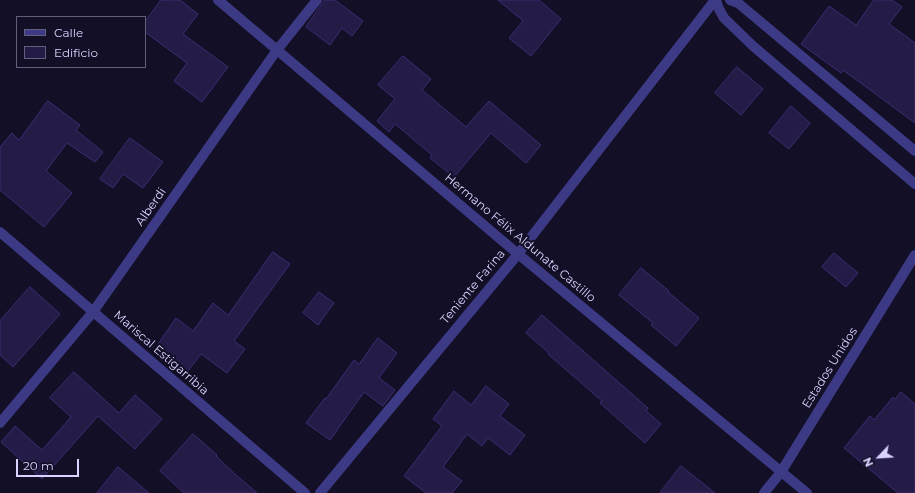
<!DOCTYPE html>
<html>
<head>
<meta charset="utf-8">
<style>
  body { margin:0 }
  #map { position:relative; width:915px; height:493px; overflow:hidden; background:#130f26; font-family:Montserrat,sans-serif }
  canvas { display:block }
  .legend { position:absolute; left:16px; top:16px; width:130px; height:52px; box-sizing:border-box; background:#130f26; border:1px solid #625e7d; margin:0; padding:5px 7px; list-style:none; font-size:12px; color:#d9d4ff }
  .legend li { display:flex; align-items:center; gap:8px; height:20px }
  .legend b { width:20px; border:1px solid #625e7d }
  .north { position:absolute; left:859px; top:437px; width:40px; height:40px; -webkit-text-stroke:3px #130f26; paint-order:stroke; rotate:245deg; font-size:11px; font-weight:700; line-height:16px; text-align:center; color:#d9d4ff }
  .north::after { content:''; display:block; margin:auto; width:14px; height:18px; background:#d9d4ff; clip-path:polygon(50% 0,100% 100%,50% 72%,0 100%) }
  .scale { position:absolute; left:16px; top:459px; width:63px; height:18px; box-sizing:border-box; border:2px solid #d9d4ff; border-top:0; padding-left:5px; font-size:12px; line-height:14px; white-space:nowrap; color:#d9d4ff; -webkit-text-stroke:3px #130f26; paint-order:stroke }
</style>
</head>
<body>
<div id="map">
<canvas width="915" height="493"></canvas>
<ul class="legend">
<li><b style="height:5px;background:#3d3a85"></b>Calle</li>
<li><b style="height:11px;background:#241b47"></b>Edificio</li>
</ul>
<div class="north">N</div>
<div class="scale">20 m</div>
</div>
<script>
const ctx = document.querySelector('canvas').getContext('2d');
ctx.lineJoin = 'round';
function paint(path, color) { ctx.fillStyle = color; ctx.fill(path, 'evenodd'); }
function trace(path, color, width, dash) { ctx.strokeStyle = color; ctx.lineWidth = width; ctx.lineCap = dash ? 'butt' : 'round'; ctx.setLineDash(dash || []); ctx.stroke(path); }
function label(font, color, halo, rows, align = 'center') {
  ctx.font = font + ' Montserrat,sans-serif'; ctx.lineWidth = 4; ctx.setLineDash([]); ctx.textBaseline = 'middle'; ctx.strokeStyle = halo; ctx.fillStyle = color; for (const [text, x, y, turn = 0] of rows) {
    ctx.save(); ctx.translate(x, y); ctx.rotate((+turn || 0) * Math.PI / 180); ctx.textAlign = isNaN(turn) ? turn : align; if (halo) ctx.strokeText(text, 0, 0); ctx.fillText(text, 0, 0); ctx.restore();
  }
}
const building = new Path2D(`
  M161,0h19l18,14 -15,20 45,33 -26,35 -28,-21 13,-18 -42,-31v-10z
  M325,0h10l28,21 -11,15 -10,-8 -12,17 -24,-18z
  M498,0h41l22,19 -30,37 -22,-18 14,-17z
  M874,0h18l10,7 -13,17 26,19v80l-72,-53 -2,3 -40,-29 28,-38 27,19z
  M403,56l28,23 -9,11 44,37 23,-26 52,44 -15,18 -35,-30 -37,44 -24,-19 2,-3 -37,-31 -6,8 -12,-11 18,-22 -17,-14z
  M737,67l26,22 -22,26 -26,-22z
  M48,101l32,24 -4,5 27,22 -8,10 -28,-19 -21,28 26,22 -28,34 -44,-37v-43l12,-14 7,7z
  M791,106l19,17 -21,26 -20,-16z
  M130,138l33,24 -20,26 -20,-14 -10,14 -13,-9z
  M273,252l17,12 -56,77 11,8 -18,24 -26,-19 -13,17 -32,-24 20,-29 17,13 20,-28 15,12z
  M834,253l24,20 -12,14 -24,-20z
  M641,268l28,23 -1,1 31,26 -23,28 -25,-21 2,-2 -34,-28z
  M30,287l30,27 -47,53 -13,-12v-34z
  M319,292l15,11 -16,22 -15,-12z
  M542,315l106,93 -2,3 15,13 -16,19 -45,-40 2,-2 -54,-47 1,-1 -23,-20z
  M378,338l19,15 -18,25 16,12 -12,16 -19,-14 -34,48 -24,-17 19,-25 1,1 28,-39 5,4z
  M74,372l45,41 16,-18 27,24 -27,30 -37,-33 -56,63 -41,-37 14,-16 27,24 29,-33 -21,-19z
  M486,386l23,18 -9,12 25,19 -15,20 -22,-17 -6,8 -15,-12 -24,33 19,14 -10,12h-26l-22,-17 38,-50 -9,-7 21,-28 17,14z
  M901,392l14,12v89h-17l-54,-45 26,-32 4,4 19,-23 2,2z
  M193,434l24,21 -1,1 20,19 21,18h-73l-24,-22z
  M681,466l34,27h-55z
  M118,467l31,26h-52z`);
const street = new Path2D(`
  M218,0l300,254 289,239
  M716,0l3,9 5,9 29,28 162,138
  M730,0l8,3 177,148
  M0,232l305,261
  M0,423l93,-111 184,-262 40,-50
  M320,493l198,-239 197,-254
  M764,493l17,-21 134,-217`);
const streetNames = [
  ["Alberdi",151,207,-55],
  ["Hermano Félix Aldunate Castillo",520,238,40],
  ["Teniente Farina",473,287,-50],
  ["Mariscal Estigarribia",161,353,41],
  ["Estados Unidos",830,368,-58]
];
paint(building, '#241b47');
trace(building, '#3b2d73', 1);
trace(street, '#3d3a85', 10);
label('12px', '#d9d4ff', '#130f26', streetNames);
</script>
</body>
</html>
